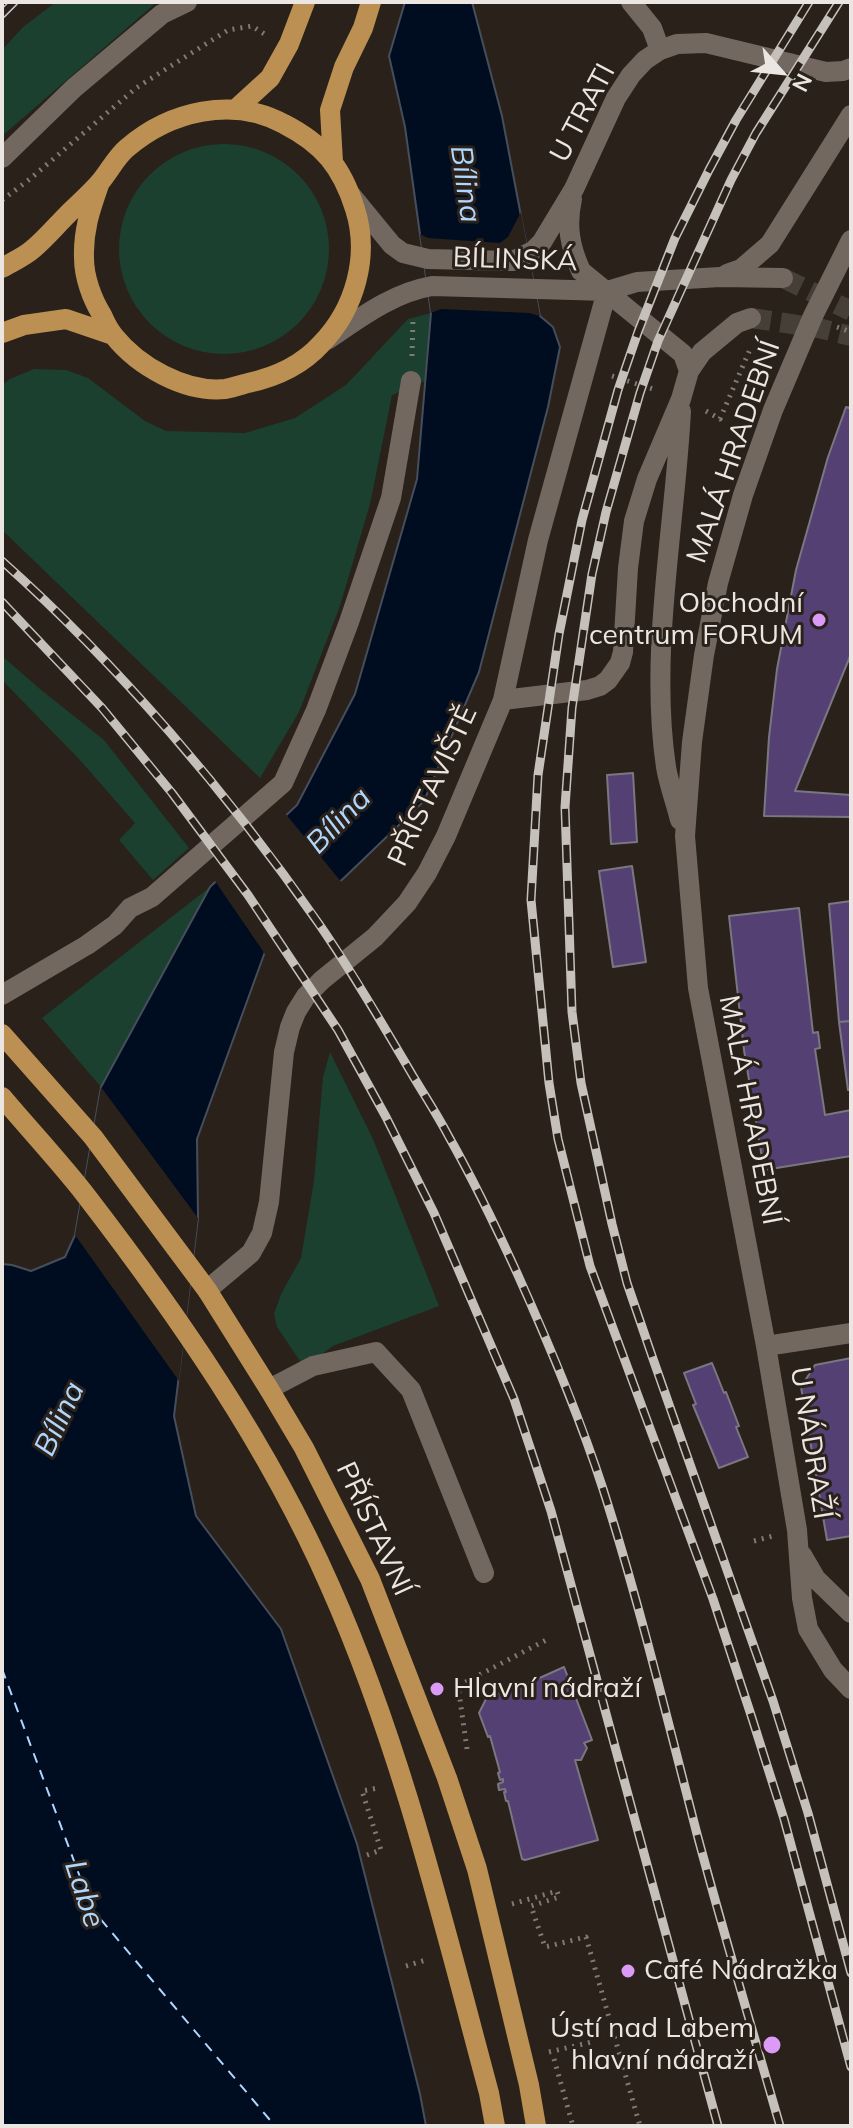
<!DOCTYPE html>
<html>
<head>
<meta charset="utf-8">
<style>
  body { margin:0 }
  #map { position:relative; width:853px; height:2128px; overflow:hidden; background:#29211a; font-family:Mulish,sans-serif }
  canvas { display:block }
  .frame { position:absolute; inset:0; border:4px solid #ece6e2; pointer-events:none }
  .north { position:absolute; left:741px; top:32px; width:80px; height:80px; -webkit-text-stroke:6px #29211a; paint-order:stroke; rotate:117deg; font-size:22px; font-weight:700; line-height:32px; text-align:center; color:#ece6e2 }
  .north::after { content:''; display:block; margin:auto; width:28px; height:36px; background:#ece6e2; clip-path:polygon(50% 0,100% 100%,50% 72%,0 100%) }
</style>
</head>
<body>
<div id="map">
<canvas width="853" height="2128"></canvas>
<div class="frame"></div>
<div class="north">N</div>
</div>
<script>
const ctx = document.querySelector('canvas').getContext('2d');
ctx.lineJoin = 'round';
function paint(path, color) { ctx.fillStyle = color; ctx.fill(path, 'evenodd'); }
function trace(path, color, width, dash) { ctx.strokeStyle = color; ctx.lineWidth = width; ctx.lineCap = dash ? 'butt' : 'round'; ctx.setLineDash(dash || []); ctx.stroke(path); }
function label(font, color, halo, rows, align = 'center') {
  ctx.font = font + ' Mulish,sans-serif'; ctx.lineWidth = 6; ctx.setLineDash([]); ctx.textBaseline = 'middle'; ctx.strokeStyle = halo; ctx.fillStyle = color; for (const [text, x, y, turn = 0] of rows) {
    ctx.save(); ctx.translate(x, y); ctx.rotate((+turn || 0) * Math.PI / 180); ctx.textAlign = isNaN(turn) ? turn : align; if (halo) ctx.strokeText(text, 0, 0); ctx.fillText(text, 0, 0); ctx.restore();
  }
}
const green = new Path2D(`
  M56,2h101l-155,134v-86l21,-23z
  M119 249a105 105 0 1 1 210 0a105 105 0 1 1-210 0Z
  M431,313l-6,68 -33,14 -22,109 -30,102 -41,106 -39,66 -258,-248v-145l8,-6 24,-10 32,1 22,8 57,43 21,10 79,2 50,-15 51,-33 62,-66z
  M2,656l38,33 64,51 85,108 -36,32 -34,-40 16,-17 -56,-64 -77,-79z
  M210,887l-109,200 -59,-69z
  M330,1052l43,87 66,167 -106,40 -29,21 -27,-40 -3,-13 7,-20 20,-36 13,-77 9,-104z`);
const water = new Path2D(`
  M405,2h67l30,114 38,200 13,11 7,20 -12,60 -69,265 -55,129 -78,75 -80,73 -69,190 1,79 -24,198 22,100 85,113 76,215 63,250 6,32h-424v-862l10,1 19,6 34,-14 10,-22 26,-148 109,-200 87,-82 58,-111 62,-215 14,-166 -26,-186 -16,-71z`);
const pier = new Path2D(`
  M521,212l19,104 -11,-3 -88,-4 -10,4 -11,-79 8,4 72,5 8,-6z
  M284,812l59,72 -74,67 -2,6 -54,-79z
  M101,1087l97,131 -19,163 -104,-146z`);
const ferry = new Path2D(`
  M2,1669l90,240 183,217`);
const building = new Path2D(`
  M851,403v414l-87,-1 5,-79 8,-68 19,-99 32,-113 18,-50 3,1z
  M851,654v141l-56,-4z
  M633,773l4,69 -26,2 -4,-69z
  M632,866l14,96 -33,5 -14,-96z
  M851,901v120l-12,1 -10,-118z
  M799,908l14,125 5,-1 2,16 -5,1 10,66 26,-5v46l-87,14 -20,-120 -15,-134z
  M851,1021v69h-3l-9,-68z
  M851,1358v178l-24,4 -26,-153 14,-22z
  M712,1363l12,30 2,-1 13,34 -3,1 12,30 -29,11 -26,-63 3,-1 -12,-31z
  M564,1667l28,73 -8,3 3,5 -6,12h-6l23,80 -73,20 -3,-1 -14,-58h-2l-2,-9h2l-1,-3 -6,1 -1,-6 5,-2v-3l-3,1 -2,-7 2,-1 -10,-36 -2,1 -9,-24 9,-18 2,2 24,-10 1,2z`);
const minorTunnel = new Path2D(`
  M783,278l68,33
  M751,318l67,10 33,8`);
const path = new Path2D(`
  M2,200l28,-21 106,-91 92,-58 24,-4 14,9
  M837,327l14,5
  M412,356l1,-38
  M612,376l44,14
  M706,411l14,8 31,-72
  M754,1541l19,-5
  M467,1749l-9,-63 92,-48
  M367,1855l14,-5 -19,-59 16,-3
  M512,1904l45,-13 2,6 -28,9 14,41 41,-10 54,189
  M406,1966l23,-7
  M549,2052l43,-10
  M554,2059l19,67`);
const minor = new Path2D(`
  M631,2l21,26 8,22
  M2,158l72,-70 88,-74 25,-12
  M351,195l41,50 11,8 25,6 85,2 20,-10 9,-9 32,-53 42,-91 15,-23 14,-15 15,-10 17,-6 29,-1 120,29 17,-1 8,-3
  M572,199c-6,27 -2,48 9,72l102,83 6,17
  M851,240l-38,76 -40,94 -30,85 -25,88 -14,72 -12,87 -7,94 13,152 68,358 31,184 5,68 6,31 25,41 18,19
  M727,274l14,-5 29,-25 81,-129
  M327,340c33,-22 65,-47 105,-54l175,5 30,-9 83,-5 63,1
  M503,700l84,-10 13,-4 8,-6 12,-17 3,-11 5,-84 6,-47 13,-42 34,-80 8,-28 13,-19 35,-29 14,-5
  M680,820c-4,-17 -11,-35 -14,-53 -17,-115 9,-240 15,-356
  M2,995l85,-50 28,-20 15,-17 22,-11 131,-114 33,-73 33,-88 42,-124 20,-117
  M207,1290l44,-37 11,-20 7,-31 15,-150 6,-25 6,-15 10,-16 16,-16 53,-43 32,-34 20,-30 19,-37 57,-136 35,-160 69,-249
  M766,1346l85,-13
  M269,1389l44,-23 63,-14 35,38 73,183
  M802,1555l14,24 35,34`);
const major = new Path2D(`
  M236,109l34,-31 19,-34 16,-42
  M333,162l-3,-52 14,-43 19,-39 8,-26
  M2,268c10,-6 22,-11 31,-19 12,-10 23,-23 34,-34 11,-11 24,-22 34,-34 9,-11 16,-25 26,-33 43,-37 106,-52 157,-24 39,20 58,43 71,85 15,47 0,100 -34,135 -19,21 -45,33 -73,39 -7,2 -16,5 -23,6 -40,4 -87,-23 -111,-53 -5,-6 -9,-14 -12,-21 -10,-16 -18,-38 -18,-57 -1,-29 7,-50 16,-76
  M2,333l22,-8 42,-6 47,16
  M2,1034l91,103 114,153 62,99 35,59 66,131 77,199 30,91 52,216 7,41
  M2,1097c27,32 56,63 82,96 94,122 184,252 246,393 72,162 113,336 159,507l6,33`);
const rail = new Path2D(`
  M809,2l-73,118 -27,50 -34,68 -37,94 -20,58 -36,130 -23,114 -21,141 -7,125 18,183 9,56 32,127 123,333 38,116 33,104 67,248
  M839,2l-83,131 -25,47 -73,161 -18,52 -34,119 -14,62 -20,134 -7,99 7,205 9,71 31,141 15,59 25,73 121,345 35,112 43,160
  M2,14l12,-12
  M2,561c116,103 228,235 317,363 34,49 64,101 94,152 12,20 25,40 36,61 25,44 47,90 68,136 32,71 62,142 86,216 36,113 64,229 94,345 26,97 55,195 83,292
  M2,602l100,106 70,85 76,102 90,135 48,87 48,96 80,186 37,112 167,615`);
const markers = [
  [819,620,8,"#da9af6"],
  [437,1689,8,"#da9af6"],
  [628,1971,8,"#da9af6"],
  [772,2045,10,"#da9af6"]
];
const streetNames = [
  ["U TRATI",583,113,-62],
  ["BÍLINSKÁ",515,260,2],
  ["MALÁ HRADEBNÍ",734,452,-71],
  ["PŘÍSTAVIŠTĚ",433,786,-65],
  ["MALÁ HRADEBNÍ",750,1110,79],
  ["U NÁDRAŽÍ",811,1443,81],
  ["PŘÍSTAVNÍ",374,1529,65]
];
const poiNames = [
  ["Obchodní",803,604],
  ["centrum FORUM",803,636],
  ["Hlavní nádraží",453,1689,"left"],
  ["Café Nádražka",644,1971,"left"],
  ["Ústí nad Labem",754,2029],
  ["hlavní nádraží",754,2061]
];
const waterNames = [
  ["Bílina",465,184,82],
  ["Bílina",339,821,-46],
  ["Bílina",60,1419,-65],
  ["Labe",84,1894,72]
];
paint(green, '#1b402f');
paint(water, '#000d21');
trace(water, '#474e5b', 2);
paint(pier, '#29211a');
trace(ferry, '#afd6fe', 2, [10, 8]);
paint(building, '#544073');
trace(building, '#7a7782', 2);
trace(minorTunnel, '#463f38', 20, [20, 10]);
trace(path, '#817974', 5, [2, 6]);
trace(minor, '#726860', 20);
trace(major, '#bb9052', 20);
trace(rail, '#c6c0bb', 9);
trace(rail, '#29211a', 6, [18]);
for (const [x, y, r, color] of markers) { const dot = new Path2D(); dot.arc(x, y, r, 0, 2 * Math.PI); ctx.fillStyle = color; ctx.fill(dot); trace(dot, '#29211a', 3); }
label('28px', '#ece6e2', '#29211a', streetNames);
label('28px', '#ece6e2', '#29211a', poiNames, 'right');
label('italic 30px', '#afd6fe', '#29211a', waterNames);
</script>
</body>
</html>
